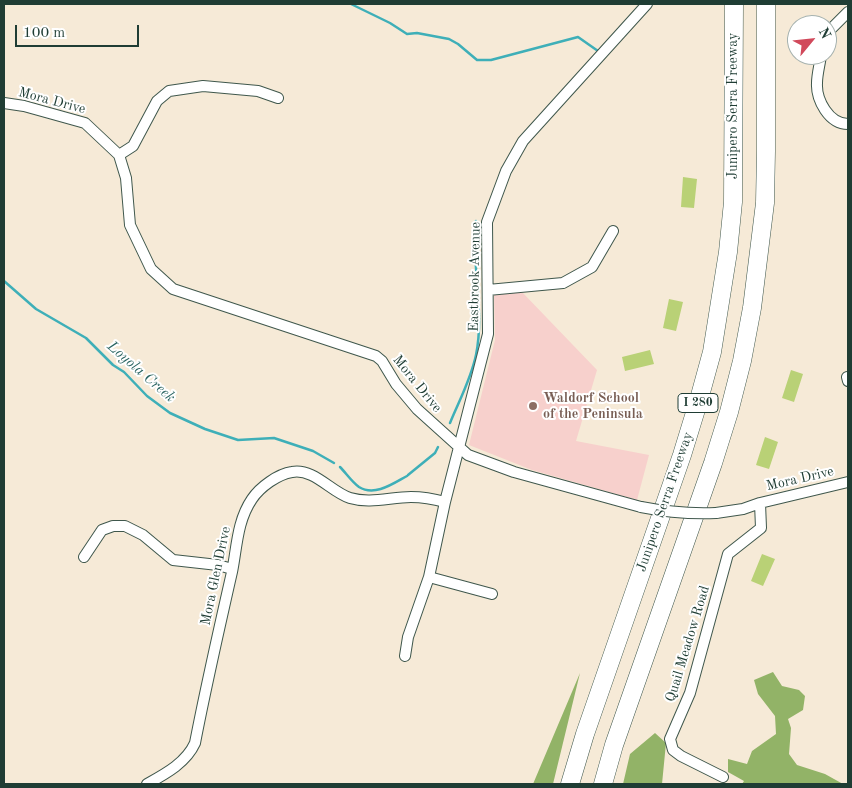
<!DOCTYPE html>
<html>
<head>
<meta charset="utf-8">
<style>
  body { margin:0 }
  #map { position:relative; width:852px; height:788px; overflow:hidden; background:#f6ead7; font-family:"Old Standard TT",serif }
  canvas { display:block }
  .frame { position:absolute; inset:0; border:5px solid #1f3d34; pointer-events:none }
  .north { position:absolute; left:787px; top:15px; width:50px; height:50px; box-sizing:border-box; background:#fff; border:1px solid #a5b1ae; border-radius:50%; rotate:62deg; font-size:14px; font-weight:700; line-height:20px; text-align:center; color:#1f3d34 }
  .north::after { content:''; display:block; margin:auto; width:18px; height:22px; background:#d1495b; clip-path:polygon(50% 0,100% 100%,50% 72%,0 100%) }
  .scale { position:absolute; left:15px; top:25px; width:124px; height:22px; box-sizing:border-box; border:2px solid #1f3d34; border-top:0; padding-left:6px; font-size:15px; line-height:18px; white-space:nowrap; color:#1f3d34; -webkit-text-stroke:4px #fff; paint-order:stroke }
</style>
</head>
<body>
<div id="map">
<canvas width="852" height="788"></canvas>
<div class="frame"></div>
<div class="north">N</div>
<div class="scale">100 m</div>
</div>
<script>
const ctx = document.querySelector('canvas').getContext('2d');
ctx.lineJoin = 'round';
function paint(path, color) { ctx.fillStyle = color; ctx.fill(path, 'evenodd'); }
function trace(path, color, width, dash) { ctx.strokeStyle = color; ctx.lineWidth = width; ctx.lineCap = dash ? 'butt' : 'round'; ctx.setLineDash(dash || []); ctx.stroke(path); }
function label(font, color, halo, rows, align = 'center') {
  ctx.font = font + ' "Old Standard TT",serif'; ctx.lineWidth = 4; ctx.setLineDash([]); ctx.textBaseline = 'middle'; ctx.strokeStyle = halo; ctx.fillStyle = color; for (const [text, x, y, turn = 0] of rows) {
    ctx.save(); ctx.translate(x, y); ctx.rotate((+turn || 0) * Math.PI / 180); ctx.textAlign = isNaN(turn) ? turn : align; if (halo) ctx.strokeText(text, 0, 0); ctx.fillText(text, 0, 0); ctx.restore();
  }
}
const built = new Path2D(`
  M522,292l75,78 -21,71 73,14 -12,45 -105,-30 -63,-25 26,-105 -1,-45z`);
const green = new Path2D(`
  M683,177l14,2 -3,29 -13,-1z
  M669,299l14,3 -7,29 -13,-3z
  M650,350l4,14 -29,7 -3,-14z
  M791,370l12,4 -9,28 -12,-4z
  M765,437l13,5 -9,27 -13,-4z
  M762,554l13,5 -12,27 -12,-5z`);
const forest = new Path2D(`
  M773,672l9,14 17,4 6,6 -2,14 -15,9 3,9 -2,26 8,11 28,9 18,10h-101l2,-3 -16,-9v-13l19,5 5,-13 24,-17 -1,-18 -17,-22 -4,-14z
  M580,673l-27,111h-20z
  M655,733l11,10 -4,41h-39l7,-30z`);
const stream = new Path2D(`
  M351,4l39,19 17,11 10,-1 32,6 9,5 19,16h14l87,-23 20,14
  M4,281l32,28 50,29 27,27 11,7 23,24 23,17 35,16 33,11 36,-2 39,13 21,12
  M450,423c9,-22 21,-44 26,-68 9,-44 -5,-89 0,-134
  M340,467c6,6 12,15 19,20 16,10 35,-4 48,-11
  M408,475l27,-22 3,-6`);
const minor = new Path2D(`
  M827,33l21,-21
  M821,55c-1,9 -4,19 -4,28 -1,17 12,41 31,41
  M4,103l20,3 61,17 34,32 7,23 4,47 21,44 22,20 203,67 6,5 14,23 21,25 51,46 46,17 127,35
  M119,155l14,-9 24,-45 12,-10 34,-5 55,5 20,7
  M488,290l75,-7 29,-16 21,-36
  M847,377l1,4
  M716,513l27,-4 17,-6 88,-21
  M84,557l18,-27 11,-4h12l18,9 30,25 45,5 14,4
  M429,577l63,17
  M405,656l3,-19 21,-60 16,-75 43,-168 -1,-112 19,-51 17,-30 124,-137
  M723,777l-42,-21 -8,-6 -3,-11 20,-46 38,-139 33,-26 -1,-25
  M147,784c18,-10 39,-21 48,-41 11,-57 24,-114 37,-171 5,-25 5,-51 20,-73 8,-12 26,-25 40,-27 22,-4 39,20 58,26 20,6 41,-1 61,-1 11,0 23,2 34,5`);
const motorway = new Path2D(`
  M570,784l15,-50 97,-279 16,-52 14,-51 16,-100 5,-50 1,-198
  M603,784l11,-39 99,-282 16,-51 13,-51 10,-53 13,-105 1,-52v-147`);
const minorBridge = new Path2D(`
  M641,507c25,5 49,7 75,6`);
const markers = [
  [533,406,5,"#8d6e63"]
];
const shields = [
  [698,403,40]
];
const shieldNames = [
  ["I 280",698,403]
];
const streetNames = [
  ["Mora Drive",52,101,15],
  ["Junipero Serra Freeway",733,106,-90],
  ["Eastbrook Avenue",475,277,-89],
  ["Mora Drive",417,384,51],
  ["Mora Drive",800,479,-13],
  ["Junipero Serra Freeway",665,502,-71],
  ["Mora Glen Drive",216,576,-78],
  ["Quail Meadow Road",688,644,-73]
];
const educationNames = [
  ["Waldorf School",543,398],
  ["of the Peninsula",543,414]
];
const waterNames = [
  ["Loyola Creek",141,372,41]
];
paint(built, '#f7d0cc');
paint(green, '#b9d176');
paint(forest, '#92b367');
trace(stream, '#3eafb8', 2.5);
trace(minor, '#3f574c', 12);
trace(motorway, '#3f574c', 19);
trace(minor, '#fff', 10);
trace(motorway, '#fff', 18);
trace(minorBridge, '#3f574c', 12, []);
trace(minorBridge, '#fff', 10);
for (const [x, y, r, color] of markers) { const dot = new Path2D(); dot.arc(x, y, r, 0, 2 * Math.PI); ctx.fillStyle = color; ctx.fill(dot); trace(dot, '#fff', 2); }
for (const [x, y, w] of shields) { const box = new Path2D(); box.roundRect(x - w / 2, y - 9.5, w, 19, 4); ctx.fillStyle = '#fff'; ctx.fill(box); trace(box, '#1f3d34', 1); }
label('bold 12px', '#1f3d34', null, shieldNames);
label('14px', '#1f3d34', '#fff', streetNames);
label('bold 14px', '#785e54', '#fff', educationNames, 'left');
label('italic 15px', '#2a6562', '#fff', waterNames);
</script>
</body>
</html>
